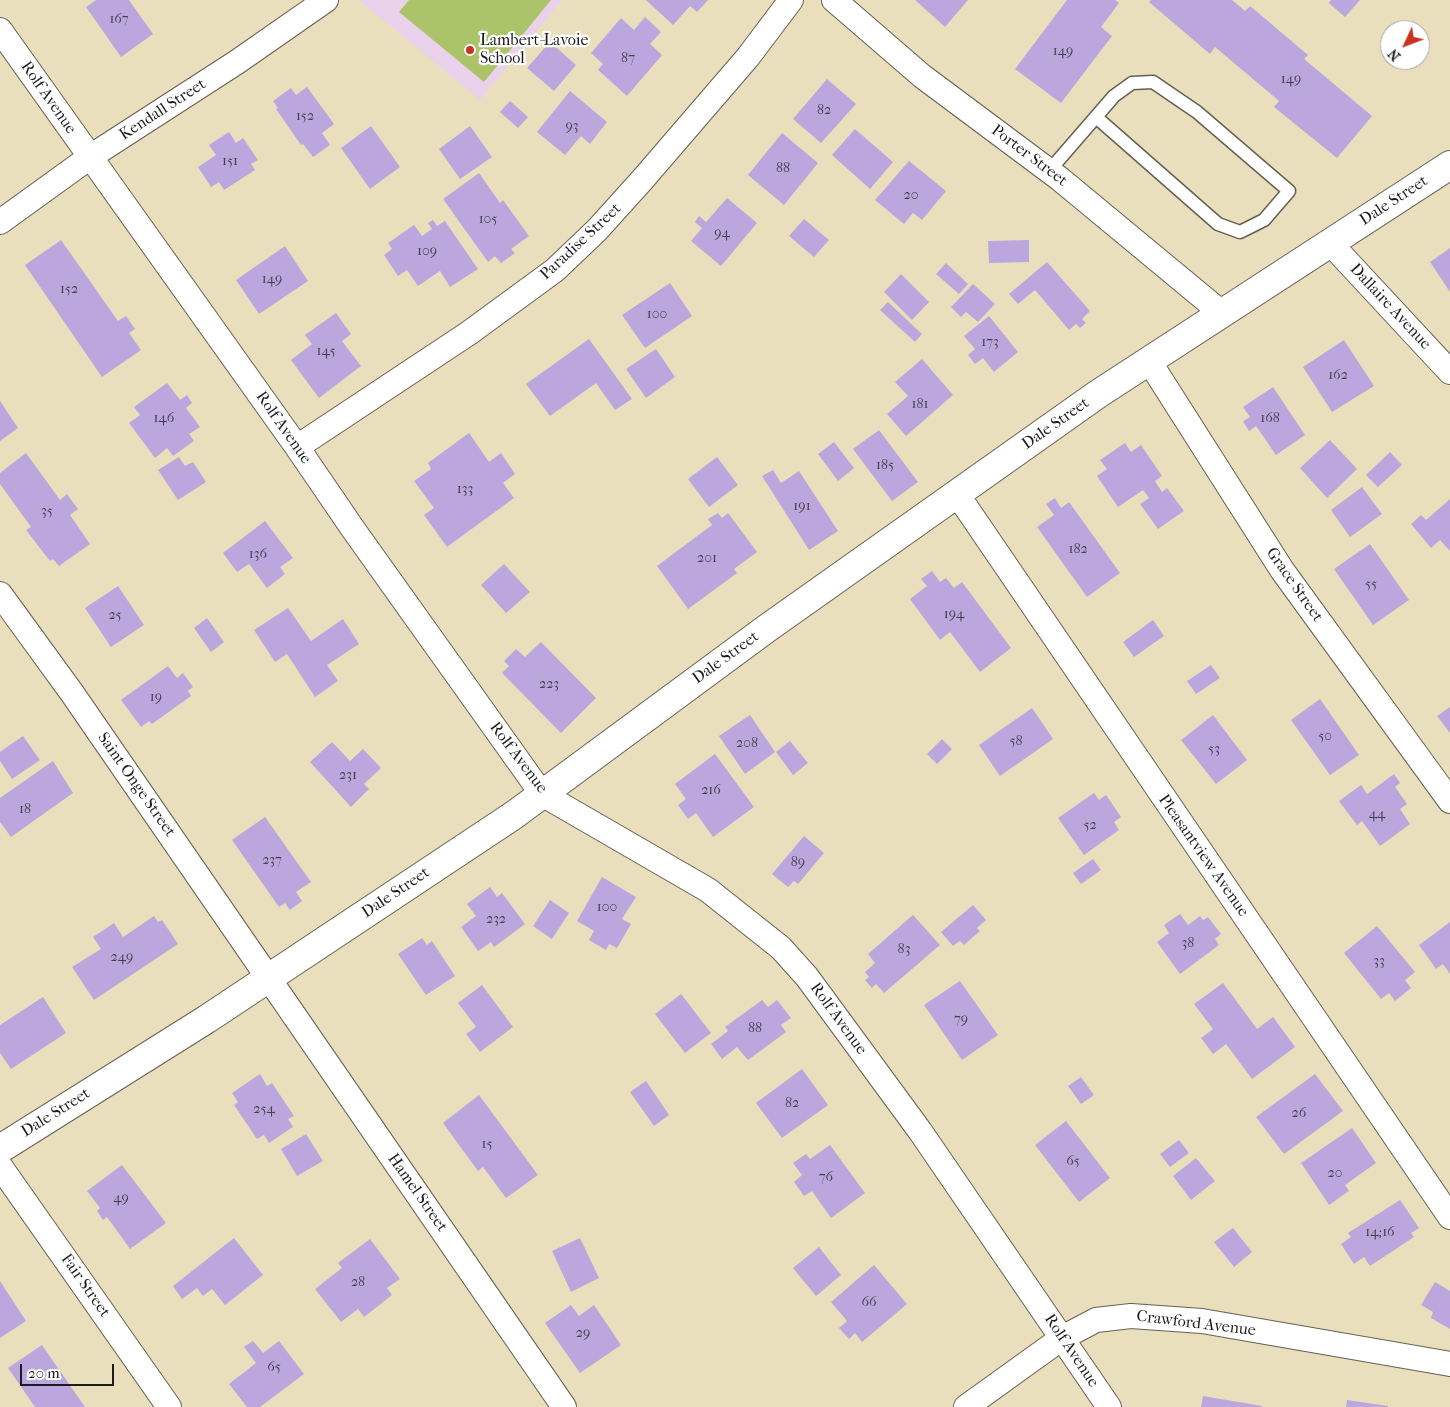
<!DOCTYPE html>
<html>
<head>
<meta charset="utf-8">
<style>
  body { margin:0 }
  #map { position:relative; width:1450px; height:1407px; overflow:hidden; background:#eadfbc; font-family:"IM FELL French Canon",serif }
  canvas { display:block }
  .north { position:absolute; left:1380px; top:20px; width:50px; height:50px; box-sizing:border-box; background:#fff; border:1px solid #a4a4a4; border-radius:50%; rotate:227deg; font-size:14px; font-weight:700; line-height:20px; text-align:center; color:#1c1c1c }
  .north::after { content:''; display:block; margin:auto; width:18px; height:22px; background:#c8321e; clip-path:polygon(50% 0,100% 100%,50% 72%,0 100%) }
  .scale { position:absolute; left:20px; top:1364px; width:94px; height:22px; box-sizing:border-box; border:2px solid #1c1c1c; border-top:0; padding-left:6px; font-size:15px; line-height:18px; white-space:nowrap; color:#1c1c1c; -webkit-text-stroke:4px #fff; paint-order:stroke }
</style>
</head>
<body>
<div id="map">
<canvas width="1450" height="1407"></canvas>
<div class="north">N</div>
<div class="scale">20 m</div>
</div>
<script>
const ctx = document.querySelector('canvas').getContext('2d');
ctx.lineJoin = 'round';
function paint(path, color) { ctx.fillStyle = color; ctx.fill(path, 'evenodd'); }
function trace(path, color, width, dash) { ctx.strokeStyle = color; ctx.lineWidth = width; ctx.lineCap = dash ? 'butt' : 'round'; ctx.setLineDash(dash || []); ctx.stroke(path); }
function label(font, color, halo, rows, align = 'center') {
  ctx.font = font + ' "IM FELL French Canon",serif'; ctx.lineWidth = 4.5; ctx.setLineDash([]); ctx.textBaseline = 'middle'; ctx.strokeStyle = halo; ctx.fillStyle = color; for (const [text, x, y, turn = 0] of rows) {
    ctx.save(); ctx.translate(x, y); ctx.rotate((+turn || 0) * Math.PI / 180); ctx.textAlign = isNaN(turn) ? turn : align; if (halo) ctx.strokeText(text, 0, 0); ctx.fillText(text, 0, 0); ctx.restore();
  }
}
const built = new Path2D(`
  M359,0h203l-82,100z`);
const green = new Path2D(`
  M409,0h142l-67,82 -85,-70z`);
const building = new Path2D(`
  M96,0h33l24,34 -32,23 -35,-50z
  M646,0h62l-11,12 -7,-6 -17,19z
  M915,0h53l-23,27z
  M1067,0h48l4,3 -18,24 11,9 -51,67 -46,-34z
  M1151,0h81l13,11 5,-5 58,49 -4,4 68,57 -35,42 -63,-51 5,-6 -64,-54 -5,7 -61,-52z
  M1331,0h29l-15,17 -16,-14z
  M645,17l16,15 -11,12 12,11 -35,41 -29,-26 5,-6 -12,-11 30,-35 13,12z
  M550,42l26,23 -22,26 -27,-23z
  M827,79l29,25 -35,39 -28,-24z
  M307,87l27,37 -12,9 8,12 -17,12 -10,-13 -2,1 -25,-36 2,-1 -5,-7 18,-13 5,7z
  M570,91l37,31 -17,22 -9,-8 -16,19 -28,-23z
  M510,101l18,16 -10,11 -18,-16z
  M371,126l29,41 -30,22 -29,-41z
  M470,126l22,31 -32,22 -21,-30z
  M855,129l38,33 -23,27 -38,-34z
  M229,132l7,11 7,-5 15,22 -7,4 4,6 -31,20 -5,-8 -8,5 -13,-20 18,-12 -7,-10z
  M782,133l36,30 -34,42 -36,-30z
  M909,161l37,30 -24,29 -9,-7 -9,11 -29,-24z
  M479,173l21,30 3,-3 26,36 -18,13 4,4 -14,10 -6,-7 -7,6 -45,-63z
  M727,198l30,25 -36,43 -30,-25 11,-13 -7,-6 4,-6 7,6z
  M804,219l25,21 -15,17 -25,-21z
  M433,220l4,6 8,-5 33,48 -28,18 -10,-16 -22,15 -11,-16 -9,6 -14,-21 8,-6 -4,-6 26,-18 8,11 10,-7 -4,-6z
  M61,240l57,81 8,-5 9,13 -6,4 12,17 -39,27 -77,-112z
  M1029,240v22l-40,1 -1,-22z
  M285,246l23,35 -49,33 -23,-34z
  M1450,248v44l-20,-30z
  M1047,262l43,49 -8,8 4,4 -6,5 -4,-4 -7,6 -34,-40 -17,14 -9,-10z
  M946,263l22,21 -9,10 -23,-20z
  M901,274l28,28 -17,18 -28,-28z
  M670,283l22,33 -47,32 -23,-33z
  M973,284l22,20 -17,18 -12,-10 -5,5 -10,-10z
  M888,302l34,32 -7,8 -35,-32z
  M336,313l15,21 -9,7 19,25 -42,32 -28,-38 21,-16 -7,-9z
  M989,316l29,36 -24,20 -11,-14 -8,6 -7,-9 7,-6 -11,-13z
  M589,339l43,60 -17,11 -19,-27 -46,33 -24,-32z
  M1344,340l30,46 -42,26 -29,-45z
  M656,349l19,28 -29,21 -20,-29z
  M922,359l31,36 -47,41 -19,-22 21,-18 -13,-14z
  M167,383l13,17 7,-5 5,8 -6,5 14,19 -11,7 5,7 -21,15 -6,-8 -12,10 -26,-35 11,-8 -6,-8z
  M1273,387l32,48 -29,20 -20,-29 -7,5 -6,-10 7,-4 -7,-10z
  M0,401l18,27 -18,13z
  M879,430l39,52 -26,19 -39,-52z
  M469,433l20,29 12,-9 14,21 -12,9 11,15 -67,49 -23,-32 10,-7 -20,-27 17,-12 -3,-6z
  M1330,440l27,29 -30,29 -27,-30z
  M834,442l20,26 -16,13 -20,-27z
  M1125,443l6,9 10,-7 21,31 -7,5 7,11 5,-4 17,23 -26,18 -18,-25 9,-6 -6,-8 -25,17 -21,-31 10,-7 -7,-9z
  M1390,452l12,13 -24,22 -12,-12z
  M26,453l34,47 7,-6 11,15 -8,6 20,29 -31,22 -6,-7 -3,2 -24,-31 5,-3 -31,-43v-11z
  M179,457l6,9 8,-4 13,20 -28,18 -20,-30z
  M717,457l21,28 -29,22 -21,-28z
  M773,470l8,13 18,-12 39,60 -29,19 -47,-74z
  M1362,487l20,27 -32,23 -19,-27z
  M1055,498l6,10 8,-6 51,71 -33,24 -50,-70 17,-12 -8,-11z
  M1450,499v52l-10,-11 -9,8 -20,-24 10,-9 5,5z
  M718,513l4,5 6,-5 29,39 -23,17 3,4 -49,36 -31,-43 55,-41 -4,-6z
  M265,521l28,37 -13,9 5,7 -18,14 -18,-24 -12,8 -14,-19z
  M1370,544l39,56 -36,25 -39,-56z
  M504,564l26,28 -24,21 -25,-28z
  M932,571l8,11 6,-4 8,10 8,-6 49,66 -31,24 -30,-40 -10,8 -30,-41 17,-13 -6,-7z
  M118,586l26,39 -33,22 -26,-39z
  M288,608l23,33 32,-22 16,25 -32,21 11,16 -23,16 -28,-43 -12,8 -21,-32z
  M207,618l17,24 -13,10 -17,-24z
  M1153,620l11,16 -30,21 -11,-15z
  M541,642l55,56 -35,35 -59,-60 7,-7 -5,-5 12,-12 9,8z
  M1211,665l9,13 -24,16 -9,-13z
  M168,666l9,12 6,-5 10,14 -5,4 3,5 -39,28 -3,-3 -8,6 -20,-27z
  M1320,699l39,56 -29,20 -39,-55z
  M1450,707v26l-13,-17z
  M1032,708l21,31 -53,37 -21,-31z
  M750,715l25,37 -30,22 -26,-38z
  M1213,715l34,45 -31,24 -35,-44z
  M23,736l17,24 -28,19 -12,-18v-9z
  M942,739l10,10 -15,15 -10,-10z
  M790,741l18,22 -15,12 -17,-23z
  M332,742l18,19 13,-12 18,19 -17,16 5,5 -18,18 -41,-45z
  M715,754l39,53 -41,30 -17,-24 -8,6 -10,-14 8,-6 -11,-15z
  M53,761l20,32 -62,44 -11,-15v-24z
  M1394,774l6,9 -5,4 12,17 -7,5 10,15 -30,22 -18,-25 -5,4 -18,-24 22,-16 6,9z
  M1094,793l5,7 7,-5 15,22 -7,5 5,8 -35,25 -26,-37z
  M265,817l46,65 -15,10 6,9 -12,9 -5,-7 -6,4 -47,-67z
  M804,836l20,17 -26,31 -4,-3 -6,6 -16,-13z
  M1093,859l8,11 -20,14 -8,-11z
  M602,877l34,20 -14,22 9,5 -14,24 -8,-4 -3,6 -17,-10 5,-9 -17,-10z
  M490,887l7,10 5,-4 23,31 -31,23 -3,-5 -13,9 -17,-24 15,-11 -9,-12z
  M550,900l19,13 -17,26 -19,-13z
  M973,905l13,15 -9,8 3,3 -16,14 -4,-4 -7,5 -12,-14z
  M1180,914l8,11 12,-9 3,4 5,-3 13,17 -6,5 4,6 -39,29 -23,-32 12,-9 -5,-8z
  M913,915l27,30 -56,48 -8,-9 -4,4 -7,-8 4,-3 -4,-5 10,-9 -7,-9z
  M154,916l4,6 4,-2 16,24 -84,56 -22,-33 29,-18 -8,-12 21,-14 9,14z
  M1450,922v52l-7,-10 -7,5 -17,-24z
  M1377,926l38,46 -10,8 6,8 -16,13 -6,-8 -8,6 -37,-46z
  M422,938l5,7 5,-4 23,35 -29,19 -28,-41z
  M960,981l38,54 -36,25 -38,-55z
  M1223,983l34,46 16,-12 22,30 -43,32 -26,-35 -13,10 -12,-16 12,-9 -19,-25z
  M482,985l31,42 -33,25 -14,-18 10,-7 -18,-24z
  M681,994l30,39 -26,20 -30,-39z
  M43,997l23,36 -55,36 -11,-16v-28z
  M762,1000l6,7 9,-7 14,18 -10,7 5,7 -38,28 -11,-13 -15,12 -11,-15 17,-13 -3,-4z
  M802,1069l26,36 -46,33 -26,-35z
  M260,1074l7,12 5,-3 22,33 -6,3 5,8 -24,16 -5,-8 -7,4 -23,-34 4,-3 -6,-9z
  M1315,1074l28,37 -59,43 -28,-37z
  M1081,1077l13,18 -13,9 -13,-18z
  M646,1081l23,34 -15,11 -24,-34z
  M479,1095l59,80 -32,23 -23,-31 -5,4 -35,-48z
  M1066,1121l44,57 -31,24 -44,-57z
  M1352,1128l24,35 -31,22 4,6 -20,14 -28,-42z
  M306,1134l17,27 -26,15 -16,-27z
  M1179,1140l10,13 -19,14 -10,-13z
  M830,1145l35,48 -34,25 -19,-27 -8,5 -10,-14 8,-7 -9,-12 13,-9 4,5z
  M1196,1158l19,23 -24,19 -18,-24z
  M122,1165l44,58 -36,26 -23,-32 -4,3 -6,-9 3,-3 -13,-17z
  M1400,1200l19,28 -8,5 3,4 -44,29 -6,-9 -10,7 -13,-20 10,-7 -3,-4z
  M1233,1228l19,24 -18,15 -20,-25z
  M234,1238l29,37 -38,30 -13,-16 -9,7 -6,-8 -15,11 -9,-13z
  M580,1238l19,40 -28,14 -19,-41z
  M370,1239l30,40 -13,9 5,7 -28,22 -6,-8 -17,13 -26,-33 27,-21 -4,-5z
  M819,1247l22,28 -25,21 -23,-28z
  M874,1265l33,39 -45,38 -7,-9 -6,6 -10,-11 8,-7 -16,-19z
  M0,1281l26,40 -26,17z
  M1435,1282l15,9v38l-19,-11 2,-6 -12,-7z
  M571,1305l8,11 15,-11 27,40 -41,28 -35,-50z
  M253,1341l10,12 16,-12 25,33 -44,33h-13l-18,-23 27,-21 -12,-16z
  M42,1345l43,62h-50l-27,-39z
  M1203,1396l59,10v1h-61z
  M1347,1400l41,6v1h-42z`);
const service = new Path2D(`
  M1049,171l65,-75 18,-13 21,-1 44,30 92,79 -25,29 -24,12 -22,-8 -122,-107`);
const minor = new Path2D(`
  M834,0l88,76 138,103 163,135
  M0,30l297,417 56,82 189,265 166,96 73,58 26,29 113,154 189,276
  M0,222l90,-65 147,-95 89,-62
  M1330,243l120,129
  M1149,361l133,209 168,231
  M297,447l172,-114 86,-63 42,-40 46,-51 105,-122 43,-57
  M957,494c163,242 330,481 493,723
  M0,594l72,99 492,714
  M0,1166l169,241
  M966,1407l96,-69 34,-18 35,-4 71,5 248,43`);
const tertiary = new Path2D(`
  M0,1149l207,-130 307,-204 252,-186 332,-235 352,-229`);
const markers = [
  [470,50,5,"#c8321e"]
];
const numberNames = [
  ["167",119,20],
  ["149",1063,52],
  ["87",628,59],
  ["149",1291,80],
  ["82",824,111],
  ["152",305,117],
  ["93",572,127],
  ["151",230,162],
  ["88",783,169],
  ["20",911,196],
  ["105",488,220],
  ["94",722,234],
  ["109",427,252],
  ["149",272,280],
  ["152",69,290],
  ["100",657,315],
  ["173",990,343],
  ["145",326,352],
  ["162",1338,376],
  ["181",920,405],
  ["146",164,419],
  ["168",1270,419],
  ["185",885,466],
  ["133",465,490],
  ["191",802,507],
  ["35",47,512],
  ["182",1078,550],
  ["136",258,555],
  ["201",707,559],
  ["55",1371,585],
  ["194",954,615],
  ["25",115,616],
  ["223",549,685],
  ["19",156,698],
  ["50",1325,737],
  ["58",1016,742],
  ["208",747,744],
  ["53",1214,750],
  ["231",348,776],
  ["216",711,791],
  ["18",25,810],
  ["44",1377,815],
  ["52",1090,826],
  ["237",272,861],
  ["89",798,863],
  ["100",607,908],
  ["232",496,920],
  ["38",1188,944],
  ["83",904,950],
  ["249",122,958],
  ["33",1379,962],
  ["79",961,1020],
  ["88",755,1029],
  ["82",792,1104],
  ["254",264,1110],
  ["26",1299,1114],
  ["15",487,1145],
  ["65",1073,1162],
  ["20",1335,1174],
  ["76",826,1178],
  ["49",121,1199],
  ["14;16",1380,1233],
  ["28",358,1283],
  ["66",869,1303],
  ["29",583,1334],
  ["65",274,1368]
];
const poiNames = [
  ["Lambert-Lavoie",480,41],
  ["School",480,59]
];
const streetNames = [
  ["Rolf Avenue",48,98,55],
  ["Kendall Street",163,110,-33],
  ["Porter Street",1029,156,37],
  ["Dale Street",1394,201,-33],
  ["Paradise Street",581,242,-43],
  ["Dallaire Avenue",1390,307,47],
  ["Dale Street",1056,424,-35],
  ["Rolf Avenue",283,428,55],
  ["Grace Street",1294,585,55],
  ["Dale Street",726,658,-36],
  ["Rolf Avenue",518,758,53],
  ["Saint Onge Street",136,785,55],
  ["Pleasantview Avenue",1203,856,55],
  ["Dale Street",396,893,-34],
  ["Rolf Avenue",838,1019,54],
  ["Dale Street",56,1113,-32],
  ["Hamel Street",417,1193,55],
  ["Fair Street",85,1286,55],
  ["Crawford Avenue",1196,1324,7],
  ["Rolf Avenue",1071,1351,56]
];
paint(built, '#ead1ec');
paint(green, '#abc369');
paint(building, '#bba7dd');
trace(service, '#646054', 15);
trace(minor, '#646054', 26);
trace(tertiary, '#646054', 30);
trace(service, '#fff', 12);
trace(minor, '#fff', 24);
trace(tertiary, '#fff', 28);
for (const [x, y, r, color] of markers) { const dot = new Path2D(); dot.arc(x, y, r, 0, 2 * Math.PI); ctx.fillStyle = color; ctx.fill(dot); trace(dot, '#fff', 2); }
label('14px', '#443f4c', null, numberNames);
label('16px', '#1c1c1c', '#fff', poiNames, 'left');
label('16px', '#1c1c1c', '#fff', streetNames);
</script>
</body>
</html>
